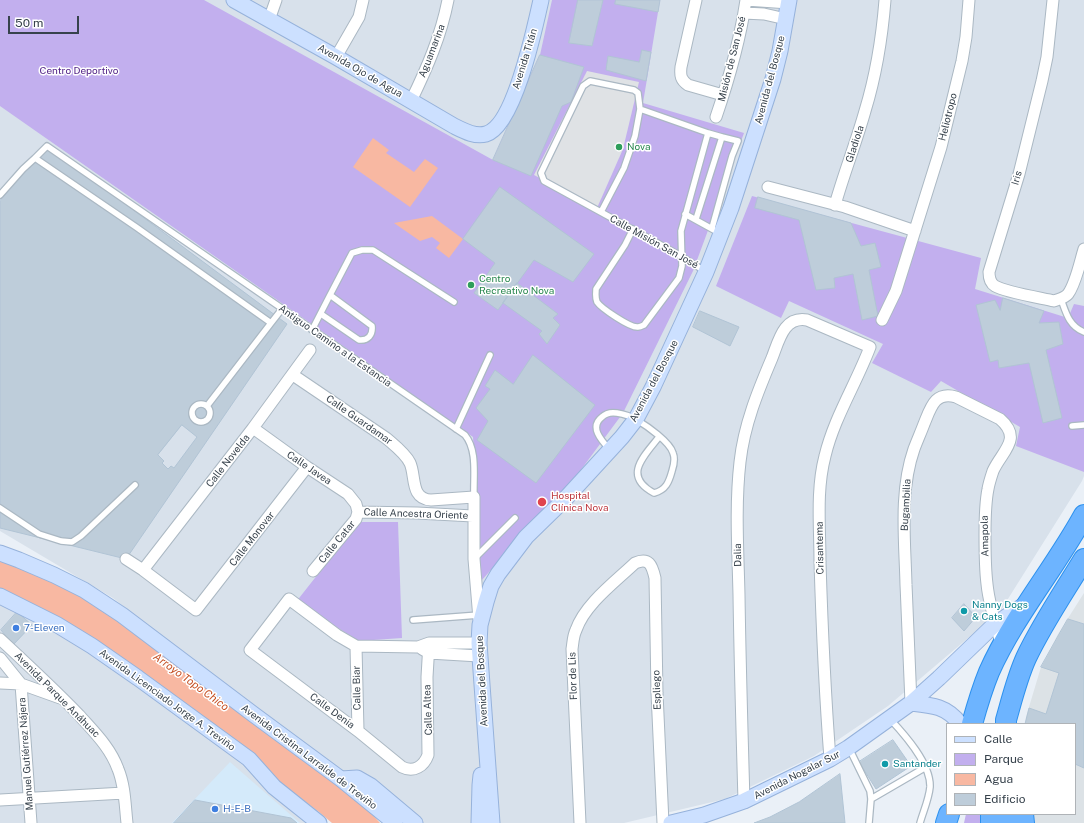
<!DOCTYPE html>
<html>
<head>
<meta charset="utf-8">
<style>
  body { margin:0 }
  #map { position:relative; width:1084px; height:823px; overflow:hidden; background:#eaf0f7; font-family:"Public Sans",sans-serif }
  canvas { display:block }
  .legend { position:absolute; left:946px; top:723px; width:130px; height:92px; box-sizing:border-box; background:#fff; border:1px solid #afb3b7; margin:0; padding:5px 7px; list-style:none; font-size:12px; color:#37424c }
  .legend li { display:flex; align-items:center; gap:8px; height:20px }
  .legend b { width:20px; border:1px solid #afb3b7 }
  .scale { position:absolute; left:8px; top:16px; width:71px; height:18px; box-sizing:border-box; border:2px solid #37424c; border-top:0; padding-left:5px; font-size:12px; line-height:14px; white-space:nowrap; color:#37424c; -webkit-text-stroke:3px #fff; paint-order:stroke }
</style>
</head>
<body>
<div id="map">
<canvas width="1084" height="823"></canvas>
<ul class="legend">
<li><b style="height:5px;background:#cce0ff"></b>Calle</li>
<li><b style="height:11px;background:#c2afee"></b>Parque</li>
<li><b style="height:11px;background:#f8b8a2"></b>Agua</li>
<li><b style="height:11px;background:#becdda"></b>Edificio</li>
</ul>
<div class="scale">50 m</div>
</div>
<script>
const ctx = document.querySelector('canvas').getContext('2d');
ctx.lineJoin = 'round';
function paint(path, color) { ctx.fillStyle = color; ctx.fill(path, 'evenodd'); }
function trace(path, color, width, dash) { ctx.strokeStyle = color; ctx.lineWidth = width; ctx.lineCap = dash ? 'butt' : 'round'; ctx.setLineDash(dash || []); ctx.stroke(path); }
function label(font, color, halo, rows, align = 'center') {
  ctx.font = font + ' "Public Sans",sans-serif'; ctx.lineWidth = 3; ctx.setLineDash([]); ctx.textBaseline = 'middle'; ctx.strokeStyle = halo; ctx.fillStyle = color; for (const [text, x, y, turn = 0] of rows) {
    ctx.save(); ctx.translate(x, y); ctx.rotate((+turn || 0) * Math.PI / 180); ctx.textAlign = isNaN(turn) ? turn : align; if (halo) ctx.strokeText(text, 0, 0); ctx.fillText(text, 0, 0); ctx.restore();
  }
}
const residential = new Path2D(`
  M0,0h1084v476l-2,5 -81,129 -113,96 -74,50 -89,43 -101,24h-227l-284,-225 -113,-67z
  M0,596l47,12 267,197 12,18h-326z`);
const commercial = new Path2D(`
  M230,762l70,61h-128z`);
const industrial = new Path2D(`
  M1084,593v230h-56l-1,-9h48v-90h-50l1,-7 15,-50 17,-33z`);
const green = new Path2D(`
  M0,0h204l289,160 47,-105 12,-55h108l-17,103 101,30 -51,138 -70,142 -43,58 -99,110 -8,-144 -473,-331z
  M752,196l229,62 -6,31 93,29 6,-14 10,2v166l-68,-26 4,-19 -79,-46 -10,11 -59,-29 11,-19 -94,-43 -8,17 -65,-32z
  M359,522h39l4,116 -43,3 -63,-39z
  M966,814h15v9h-17z`);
const parking = new Path2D(`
  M587,71l52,11 -16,67 -26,59 -63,-33z`);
const water = new Path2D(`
  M373,138l16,12 -3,3 28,19 11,-13 13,9 -28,39 -57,-40z
  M432,216l31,23 -14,19 -13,-10 4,-5 -8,-6 -12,4 -26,-18z
  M0,553l54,22 287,204 39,44h-48l-13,-11 -70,-53 -111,-81 -138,-80z`);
const building = new Path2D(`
  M578,0h25l-11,46 -23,-3z
  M616,0h44l-2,12 -43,-8z
  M642,50l9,2 -5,29 -40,-11 2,-14 31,6z
  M540,55l44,12 -13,35 -9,4 -31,70 -38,-16z
  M47,146l240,178 -161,235 -126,-31v-327z
  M500,187l94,67 -21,28 -39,-22 -36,50 -24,-17 21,-30 -32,-24z
  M758,197l93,26 10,23 14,-3 6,24 -12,3 9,46 -16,4 -9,-46 -19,4 1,10 -19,2 -17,-70 -44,-12z
  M517,283l41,31 -5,4 7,7 -13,19 -8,-10 3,-3 -39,-28z
  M1003,298l41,13 -5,12 20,-1 4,22 -17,6 16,68 -19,5 -14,-60 -30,5 -1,-8 -8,2 -14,-57 19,-5 5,10z
  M700,311l39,16 -9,19 -37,-19z
  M533,355l62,50 -59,78 -59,-43 11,-19 -12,-13 14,-19 -5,-3 10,-16 18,14z
  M182,425l15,12 -23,31 -3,-2 -3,3 -6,-6 2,-2 -6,-6z
  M964,604l12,13 -12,14 -12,-13z
  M17,612l15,13 -19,20 -12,-15z
  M1068,619l16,5v144l-9,-4v-40h-50l4,-16 17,6 13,-41 -18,-6z
  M893,740l18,26 -35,23 -17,-27z
  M840,774l5,49h-91l16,-6 29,-15z
  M195,800l96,18 6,5h-123z`);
const lane = new Path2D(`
  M708,133l14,4
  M35,158l12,-12 418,289c13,16 8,42 9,62
  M0,195l23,-26 12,-11 101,69 135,96 -64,83
  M601,212l23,-44 11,-32 5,-27 -2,-16 -4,-3 -44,-9 -7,5 -42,87 3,8 137,75 25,16
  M685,214l29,16
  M696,219l26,-82 16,4 -6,15 -20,72
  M633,229l-8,16 -29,44c0,5 -1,8 1,13 4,6 33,26 41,25 2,0 4,-1 6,-2l35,-47 3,-12 -1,-35 27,-98 -68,-24
  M330,295l22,-42 10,-3h11l81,52
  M1061,299c5,14 8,27 23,33
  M271,323l11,-14
  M312,330l18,-35 42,31c1,9 -4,15 -13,14l-38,-26
  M192 413a9 9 0 1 1 18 0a9 9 0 1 1-18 0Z
  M1072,426l12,-1
  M456,429l34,-74
  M610,450c-9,-10 -21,-23 -8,-33 4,-4 9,-5 15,-4 6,1 15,4 20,7 10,6 33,22 36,33 2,5 1,12 -1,18 -3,11 -6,19 -18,22 -32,-17 -10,-37 5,-56
  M0,508l39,26 22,7 11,1 9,-6 54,-51
  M475,558l40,-40
  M413,620l66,-5
  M890,719c15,16 41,45 40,68 -1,12 -7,25 -10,36
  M849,748l21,43 1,8 -2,24
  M871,799l55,-32`);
const street = new Path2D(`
  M696,0l-15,67c-1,9 0,13 7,18l35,10
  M746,0l43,3
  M1053,0l-6,57 -5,24 -23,93 -30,98c0,5 1,11 6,14 10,6 46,12 59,15 5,-2 11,-3 14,-7 8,-11 12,-32 16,-45
  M744,13l20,1 22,5
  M269,20l7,-20
  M336,57l23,-40 4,-17
  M411,101c16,-33 30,-65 37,-101
  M716,117c13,-38 24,-77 30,-117
  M768,187l77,20 70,24
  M835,205c9,-32 21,-62 30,-94 11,-36 17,-73 20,-111
  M882,320l14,-29 45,-144 21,-86 4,-24 3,-37
  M293,375l93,63c8,7 19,15 24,25 6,13 0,36 21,37l43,-3v62l5,60
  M253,428l54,39 41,27 8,10 2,8 -2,7 -43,52
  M358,512l59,1 56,3
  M126,559l17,11 53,40 111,-143
  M143,570l110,-142 57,-78
  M0,639c27,25 54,50 79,76 15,17 31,32 39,54 7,17 7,36 9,54
  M429,643l-2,34 1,78c-4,11 -14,18 -26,12l-44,-36 -108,-81 39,-51 48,36 19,11 62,1 11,-4h50
  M356,646l2,85
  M422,649l7,4 50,3
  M0,658l21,26 10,139
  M0,683l21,1 39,14
  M911,703c-2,-40 -3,-79 -5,-118 -1,-45 -7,-93 8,-136 3,-8 7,-17 10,-25 7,-17 11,-33 32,-27l44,22c23,20 2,32 -7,52 -2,6 -4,12 -5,18 -3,15 -3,30 -3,46 0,16 0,33 2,49 2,21 9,42 15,62
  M0,800l124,-7
  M744,801c-2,-69 -4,-137 -5,-206 -1,-44 -4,-89 1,-133 4,-37 18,-71 32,-104 7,-18 12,-42 35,-38l63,27c-14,37 -36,71 -45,109 -9,34 -5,71 -5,106 2,66 5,131 10,197
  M580,823l-8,-174c1,-6 1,-13 4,-19 9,-26 39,-48 59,-67 14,-6 17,2 20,15l2,115 6,130`);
const secondary = new Path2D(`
  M234,0l102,57 118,69c10,5 21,11 32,8 28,-8 49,-107 55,-134
  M0,553l19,7 35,15 30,15 38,25 131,99 88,65 54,44
  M0,596l56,28 36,22 46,32 111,81 25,28 45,36
  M911,703c20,2 36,3 49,21
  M341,779l16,-1 14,8 44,37
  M479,823l1,-38 1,-10
  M492,823l-13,-180 1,-18 6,-23 5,-16 7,-12 28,-37 40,-39 56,-61 14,-18 17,-32 53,-115 25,-64 42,-129 7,-28 9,-51
  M671,823l33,-8 40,-14 86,-42 18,-11 63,-45 28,-25 56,-54 31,-20`);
const highway = new Path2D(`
  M972,724c5,-18 10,-35 17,-52 25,-56 66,-104 95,-157
  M1006,724v-4c6,-21 11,-42 20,-62 16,-34 38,-66 58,-99
  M1008,814l1,9
  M1023,814l1,9
  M946,823l3,-9
  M991,823v-9`);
const markers = [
  [619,147,4,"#2e9e5b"],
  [471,285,4,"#2e9e5b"],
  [542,502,5,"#e0444e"],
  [964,611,4,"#0f9aa8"],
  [16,628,4,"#3f7fe0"],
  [885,764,4,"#0f9aa8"],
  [215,809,4,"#3f7fe0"]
];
const streetNames = [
  ["Aguamarina",432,51,-69],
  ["Avenida Titán",525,59,-73],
  ["Misión de San José",732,59,-76],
  ["Avenida Ojo de Agua",360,71,30],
  ["Avenida del Bosque",770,80,-75],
  ["Heliotropo",948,117,-76],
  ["Gladiola",855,144,-72],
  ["Iris",1017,178,-74],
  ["Calle Misión San José",654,242,29],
  ["Antiguo Camino a la Estancia",335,346,35],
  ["Avenida del Bosque",654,381,-62],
  ["Calle Guardamar",359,420,35],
  ["Calle Novelda",228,461,-52],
  ["Calle Javea",309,468,34],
  ["Bugambilia",906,505,-87],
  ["Calle Ancestra Oriente",416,514,2],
  ["Amapola",985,536,-91],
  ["Calle Monovar",252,539,-52],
  ["Calle Catar",337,542,-51],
  ["Crisantema",820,548,-91],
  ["Dalia",738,555,-91],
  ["Flor de Lis",573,676,-92],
  ["Avenida del Bosque",482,681,-93],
  ["Calle Biar",357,688,-91],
  ["Espliego",657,690,-92],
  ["Avenida Parque Anáhuac",57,695,45],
  ["Avenida Licenciado Jorge A. Treviño",167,700,36],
  ["Calle Altea",428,710,-92],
  ["Calle Denia",332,711,36],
  ["Manuel Gutiérrez Nájera",26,754,-94],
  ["Avenida Cristina Larralde de Treviño",309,757,37],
  ["Avenida Nogalar Sur",797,775,-27]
];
const parkNames = [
  ["Centro Deportivo",79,71]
];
const leisureNames = [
  ["Nova",627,147],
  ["Centro",479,279],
  ["Recreativo Nova",479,291]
];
const healthNames = [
  ["Hospital",551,496],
  ["Clínica Nova",551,508]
];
const cultureNames = [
  ["Nanny Dogs",972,605],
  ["& Cats",972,617],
  ["Santander",893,764]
];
const shopNames = [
  ["7-Eleven",24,628],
  ["H-E-B",223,809]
];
const waterNames = [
  ["Arroyo Topo Chico",191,682,36]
];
paint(residential, '#d8e1eb');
paint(commercial, '#d4eafa');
paint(industrial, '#dce2e6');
paint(green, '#c2afee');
paint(parking, '#dfe2e5');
paint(water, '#f8b8a2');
paint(building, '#becdda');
trace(building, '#b1c4d5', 1);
trace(lane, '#abb8c3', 8);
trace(street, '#abb8c3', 13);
trace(secondary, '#96b2db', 17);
trace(highway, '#2d91ee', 22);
trace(lane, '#fff', 5.5);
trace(street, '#fff', 11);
trace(secondary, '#cce0ff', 15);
trace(highway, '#6db4ff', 20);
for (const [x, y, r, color] of markers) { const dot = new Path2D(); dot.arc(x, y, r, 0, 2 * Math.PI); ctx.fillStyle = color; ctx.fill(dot); trace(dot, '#fff', 1.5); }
label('10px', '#37424c', '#fff', streetNames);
label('10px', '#512286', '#fff', parkNames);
label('10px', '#27864d', '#fff', leisureNames, 'left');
label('10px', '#be3a42', '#fff', healthNames, 'left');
label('10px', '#0d838f', '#fff', cultureNames, 'left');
label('10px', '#366cbe', '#fff', shopNames, 'left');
label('italic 11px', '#c54f23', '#fff', waterNames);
</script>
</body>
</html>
